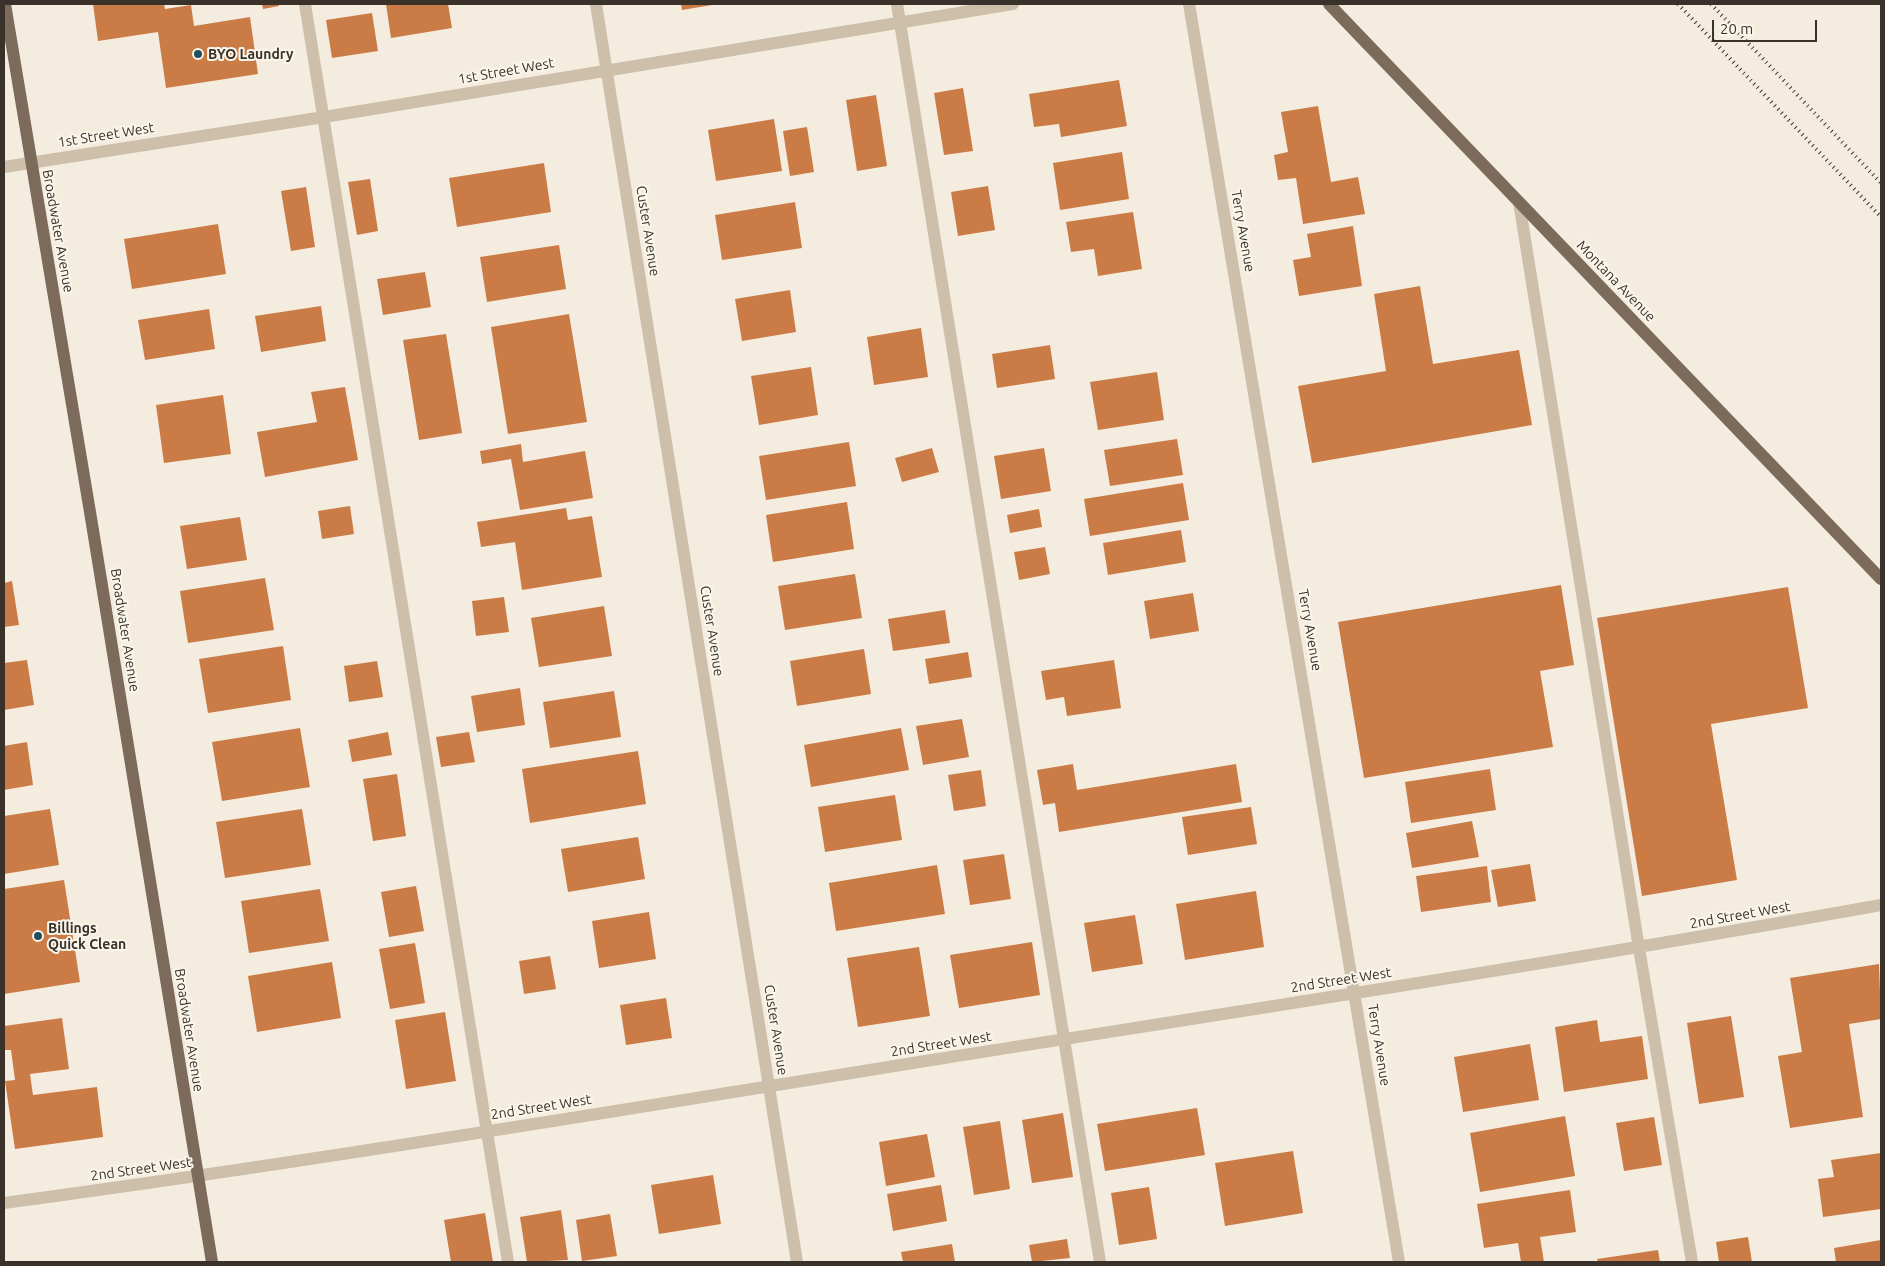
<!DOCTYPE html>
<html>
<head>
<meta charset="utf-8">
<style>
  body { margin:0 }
  #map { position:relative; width:1885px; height:1266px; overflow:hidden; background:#f4eddf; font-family:Ubuntu,sans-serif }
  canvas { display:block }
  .frame { position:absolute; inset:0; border:5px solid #3a312a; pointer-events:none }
  .scale { position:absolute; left:1712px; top:20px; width:105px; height:22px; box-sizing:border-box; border:2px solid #3a312a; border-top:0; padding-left:6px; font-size:15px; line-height:18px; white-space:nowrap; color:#3a312a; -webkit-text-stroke:4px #fbf6ec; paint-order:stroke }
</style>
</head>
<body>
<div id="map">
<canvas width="1885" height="1266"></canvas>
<div class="frame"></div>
<div class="scale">20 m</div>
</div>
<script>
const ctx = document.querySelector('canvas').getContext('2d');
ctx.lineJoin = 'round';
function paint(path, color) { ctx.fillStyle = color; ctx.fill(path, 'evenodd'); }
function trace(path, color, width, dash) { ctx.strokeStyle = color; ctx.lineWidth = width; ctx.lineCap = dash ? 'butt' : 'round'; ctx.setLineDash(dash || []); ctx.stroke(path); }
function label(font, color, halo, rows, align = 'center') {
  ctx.font = font + ' Ubuntu,sans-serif'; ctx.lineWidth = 4; ctx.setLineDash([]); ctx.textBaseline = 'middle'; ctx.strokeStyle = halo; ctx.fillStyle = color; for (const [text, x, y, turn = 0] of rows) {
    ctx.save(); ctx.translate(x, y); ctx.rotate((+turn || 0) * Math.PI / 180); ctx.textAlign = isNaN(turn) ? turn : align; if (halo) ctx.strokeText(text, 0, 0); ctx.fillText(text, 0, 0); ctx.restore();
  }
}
const building = new Path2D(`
  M93,4h71l1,5 26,-4 3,21 56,-9 8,57 -92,14 -8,-56 -60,9z
  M262,4h17v2l-16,3z
  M386,4h62l4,24 -61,10z
  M681,4h31v1l-30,5z
  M372,13l6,38 -46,7 -6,-38z
  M1119,80l8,46 -66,11 -2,-13 -25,3 -5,-33z
  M963,88l10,63 -29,4 -10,-62z
  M876,95l11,71 -30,5 -11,-71z
  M1318,106l13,76 27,-5 7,37 -62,10 -7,-46 -18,2 -4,-25 14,-3 -7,-40z
  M774,119l8,52 -66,10 -8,-51z
  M807,127l7,45 -24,4 -7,-45z
  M1122,152l7,47 -69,11 -7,-47z
  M544,163l7,49 -94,15 -8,-49z
  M370,179l8,52 -21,4 -9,-53z
  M988,186l7,44 -37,6 -7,-44z
  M306,187l9,60 -24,4 -10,-60z
  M795,202l7,46 -80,12 -7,-45z
  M1133,212l9,57 -44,7 -4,-27 -23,3 -5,-30z
  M218,224l8,50 -94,15 -8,-50z
  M1353,226l9,60 -63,10 -6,-36 18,-3 -4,-23z
  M559,245l7,44 -79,13 -7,-45z
  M425,272l6,35 -48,8 -6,-36z
  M1420,286l13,78 86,-14 13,75 -220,38 -14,-77 88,-15 -12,-77z
  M790,290l6,42 -54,9 -7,-42z
  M321,306l5,35 -65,11 -6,-36z
  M209,309l6,40 -70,11 -7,-40z
  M569,314l18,108 -79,12 -17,-107z
  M921,328l7,49 -54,8 -7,-48z
  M446,334l16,99 -43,7 -16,-100z
  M1050,345l5,34 -58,9 -5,-34z
  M811,367l7,48 -59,10 -8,-49z
  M1157,372l7,48 -66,10 -8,-48z
  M345,387l13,73 -93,17 -8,-45 60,-10 -6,-30z
  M223,395l8,59 -67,9 -8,-58z
  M1177,439l6,36 -73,11 -6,-36z
  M849,442l7,44 -90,14 -7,-44z
  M521,444l2,18 62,-11 8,47 -73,12 -9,-51 -29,5 -2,-13z
  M932,448l7,24 -37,10 -7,-24z
  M1044,448l7,43 -50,8 -7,-43z
  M1183,483l6,37 -99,16 -6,-37z
  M847,502l7,47 -81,13 -7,-47z
  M350,506l4,28 -32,5 -4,-28z
  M566,508l2,12 24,-4 10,61 -80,13 -7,-48 -34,5 -4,-25z
  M1039,509l3,18 -32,6 -3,-18z
  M240,517l7,43 -60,9 -7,-43z
  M1181,530l5,32 -78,13 -5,-32z
  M1045,547l5,27 -31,6 -5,-28z
  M855,574l7,44 -77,12 -7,-44z
  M265,578l9,52 -86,13 -8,-52z
  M12,581l7,44 -15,2v-44z
  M1561,585l13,80 -34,6 13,76 -189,31 -26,-156z
  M1788,587l20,121 -97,16 26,156 -95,16 -45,-278z
  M1193,593l6,38 -49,8 -6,-38z
  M504,597l5,35 -33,4 -4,-35z
  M604,606l8,50 -73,11 -8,-49z
  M945,610l5,33 -57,8 -5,-32z
  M283,646l8,54 -83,13 -9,-54z
  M864,649l7,45 -74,12 -7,-45z
  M968,652l4,25 -43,7 -4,-25z
  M27,660l7,45 -30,5v-47z
  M1114,660l7,48 -54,8 -3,-19 -18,3 -5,-29z
  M377,661l6,36 -34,5 -5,-36z
  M520,688l5,37 -48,7 -6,-36z
  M614,691l7,46 -71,11 -7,-46z
  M962,719l7,38 -46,8 -7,-39z
  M300,728l10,59 -88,14 -10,-59z
  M901,728l8,42 -98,17 -7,-42z
  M388,732l4,23 -40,7 -4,-22z
  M469,732l6,30 -34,5 -5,-30z
  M27,742l6,43 -29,5v-44z
  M638,751l8,53 -116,19 -8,-54z
  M1073,764l4,26 159,-26 6,38 -183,30 -4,-29 -12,2 -6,-35z
  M1490,769l6,41 -85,13 -6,-41z
  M981,770l5,36 -32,5 -6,-36z
  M397,774l9,62 -33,5 -10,-62z
  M895,795l7,45 -77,12 -7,-45z
  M1251,807l6,37 -69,11 -6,-38z
  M50,809l9,56 -55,9v-58z
  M302,809l9,56 -86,13 -9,-56z
  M1472,821l7,36 -67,11 -6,-35z
  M638,837l7,42 -77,13 -7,-43z
  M1004,854l7,45 -41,6 -7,-45z
  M1530,864l6,37 -38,6 -7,-37z
  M937,865l8,49 -109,17 -7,-48z
  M1487,866l4,36 -70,10 -5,-36z
  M64,880l16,102 -76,12v-105z
  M416,886l8,45 -35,6 -8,-45z
  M320,889l9,52 -80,12 -8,-52z
  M1256,891l8,56 -79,13 -9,-56z
  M649,912l7,47 -57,9 -7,-47z
  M1135,915l8,49 -51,8 -8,-49z
  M1032,942l8,53 -81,13 -9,-53z
  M415,943l10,60 -35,6 -11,-60z
  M919,947l11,69 -72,11 -11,-69z
  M550,956l6,33 -32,5 -5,-33z
  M332,962l9,56 -84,14 -9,-56z
  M1879,964l2,55 -32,5 14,93 -73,11 -12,-72 24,-4 -12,-74z
  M666,998l6,40 -46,7 -6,-40z
  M445,1012l11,69 -50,8 -11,-69z
  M1731,1016l13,81 -45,7 -12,-81z
  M62,1018l7,51 -39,5 3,21 64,-8 6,50 -88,12 -10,-68 10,-1 -4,-30h-7v-24z
  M1597,1020l3,22 42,-6 6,43 -84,13 -9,-65z
  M1530,1044l9,56 -76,12 -9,-55z
  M1197,1108l8,47 -100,16 -8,-47z
  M1063,1113l10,64 -41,6 -10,-63z
  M1565,1116l10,60 -95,16 -10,-59z
  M1654,1117l8,48 -38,6 -8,-48z
  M1000,1121l10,68 -36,6 -11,-68z
  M927,1134l8,43 -49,9 -7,-44z
  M1293,1151l10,62 -78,13 -10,-63z
  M1881,1153v56l-58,8 -5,-38 16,-2 -3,-17z
  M713,1175l8,49 -62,10 -8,-49z
  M941,1185l6,36 -54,10 -6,-37z
  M1149,1187l8,52 -38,6 -8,-52z
  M1570,1190l6,42 -36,5 4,25h-23l-3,-19 -34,5 -7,-44z
  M561,1210l7,50 -41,2 -7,-45z
  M485,1213l8,49h-42l-7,-42z
  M610,1214l7,42 -35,5 -6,-41z
  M1748,1237l4,25h-33l-3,-20z
  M1067,1239l3,19 -38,4 -3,-17z
  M1881,1240v22h-45l-2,-14z
  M952,1244l3,18h-52l-2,-10z
  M1658,1250l2,12h-62l-1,-3z`);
const minor = new Path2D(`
  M305,4l203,1258
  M596,4l201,1258
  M897,4l203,1258
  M1189,4l210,1258
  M4,167l320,-50 689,-113
  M1519,202l120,746 53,314
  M4,1203c312,-42 623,-94 934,-144 315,-50 630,-98 943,-154`);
const major = new Path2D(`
  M5,4l86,514 121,744
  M1329,4l552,575`);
const rail = new Path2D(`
  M1678,4l203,213
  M1711,4l170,179`);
const markers = [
  [198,54,5,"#1d4f5d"],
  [38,936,5,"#1d4f5d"]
];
const poiNames = [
  ["BYO Laundry",208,54],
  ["Billings",48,928],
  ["Quick Clean",48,944]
];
const streetNames = [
  ["1st Street West",506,71,-10],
  ["1st Street West",106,135,-9],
  ["Broadwater Avenue",58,231,80],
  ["Custer Avenue",648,231,81],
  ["Terry Avenue",1243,231,80],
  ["Montana Avenue",1616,281,46],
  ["Broadwater Avenue",125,630,81],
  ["Terry Avenue",1310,630,80],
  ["Custer Avenue",712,631,81],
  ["2nd Street West",1740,915,-10],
  ["2nd Street West",1341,980,-9],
  ["Broadwater Avenue",189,1030,81],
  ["Custer Avenue",776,1030,81],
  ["2nd Street West",941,1044,-9],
  ["Terry Avenue",1379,1045,81],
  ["2nd Street West",541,1107,-9],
  ["2nd Street West",141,1169,-8]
];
paint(building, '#ca7b46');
trace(minor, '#cdbfaa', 12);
trace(major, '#7c6b5a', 12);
trace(rail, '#3a312a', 4, [1, 4]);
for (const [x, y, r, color] of markers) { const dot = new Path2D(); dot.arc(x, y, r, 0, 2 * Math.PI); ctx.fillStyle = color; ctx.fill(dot); trace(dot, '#fbf6ec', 2); }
label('bold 14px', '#3a312a', '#fbf6ec', poiNames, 'left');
label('14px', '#3a312a', '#fbf6ec', streetNames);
</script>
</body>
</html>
